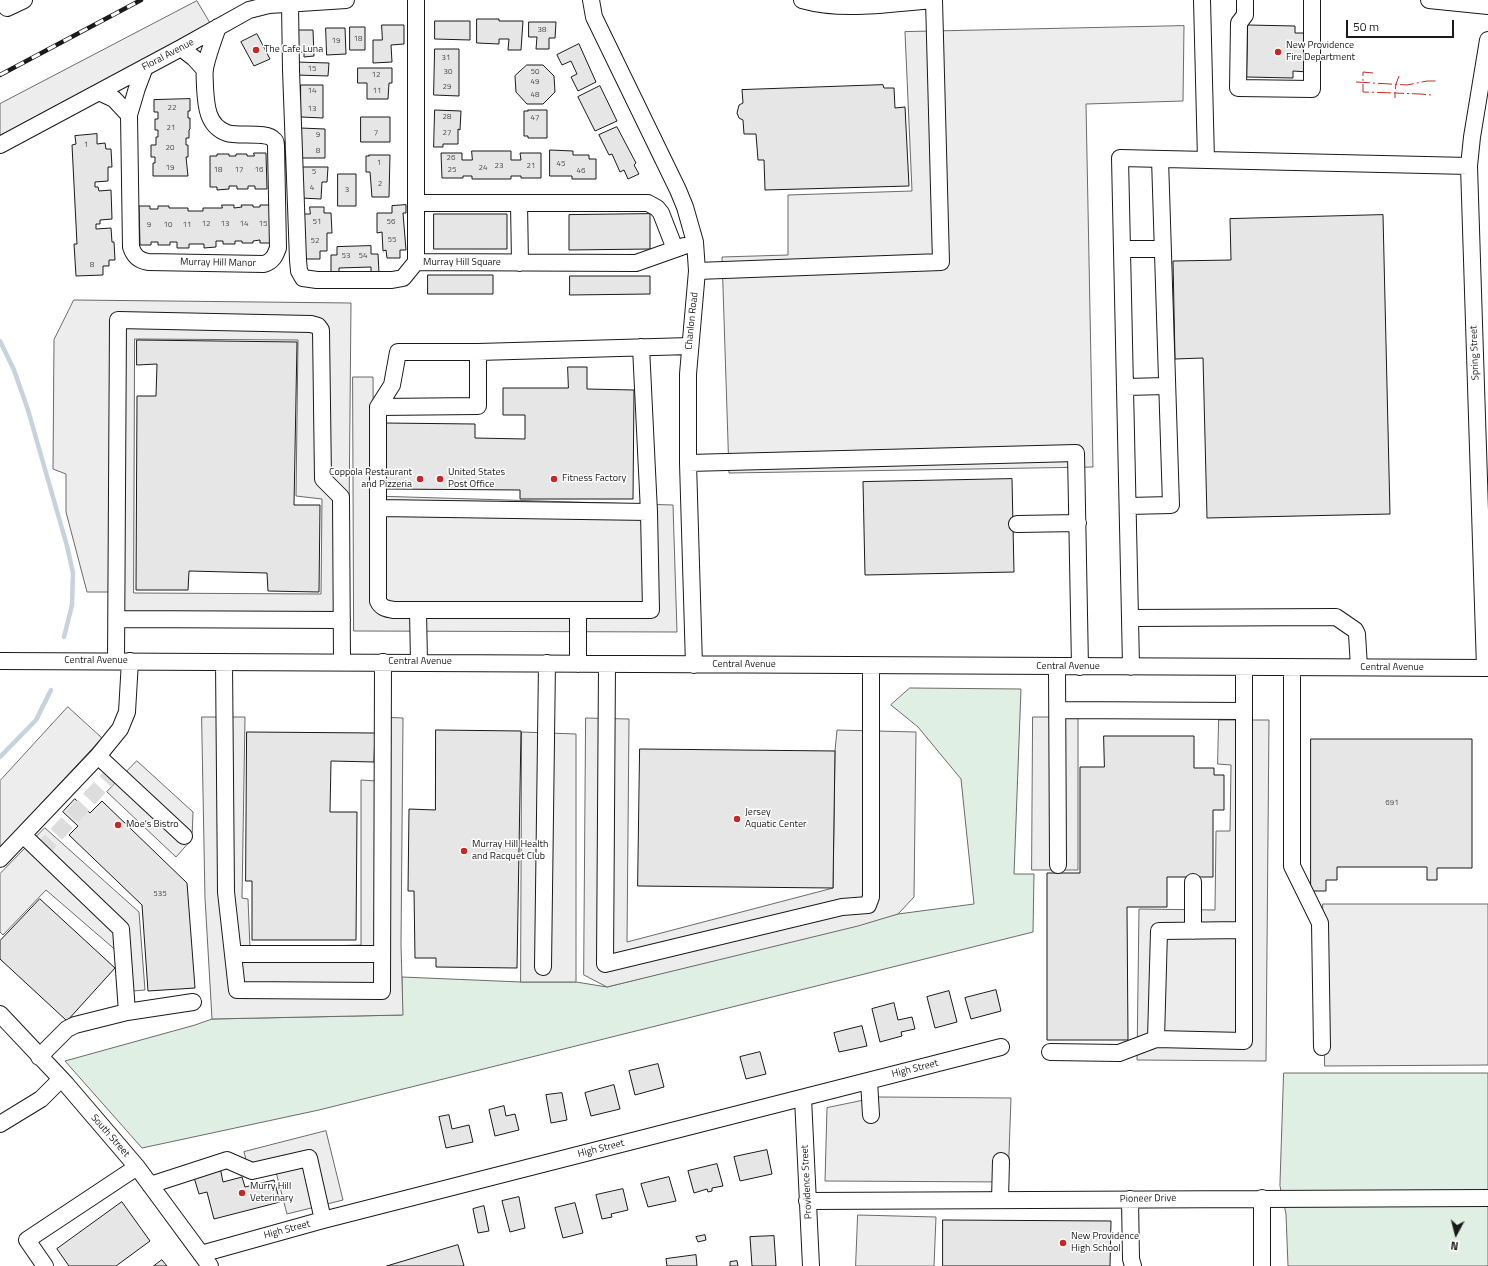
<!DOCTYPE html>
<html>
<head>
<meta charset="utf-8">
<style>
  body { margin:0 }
  #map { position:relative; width:1488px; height:1266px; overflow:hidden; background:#fff; font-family:"Titillium Web",sans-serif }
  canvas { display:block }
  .north { position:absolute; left:1436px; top:1214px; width:40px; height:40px; -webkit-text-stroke:3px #fff; paint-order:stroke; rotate:187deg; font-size:11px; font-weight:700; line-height:16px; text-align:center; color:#1a1a1a }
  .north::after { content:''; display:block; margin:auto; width:14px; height:18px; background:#1a1a1a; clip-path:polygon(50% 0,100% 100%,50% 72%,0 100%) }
  .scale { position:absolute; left:1346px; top:20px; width:108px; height:18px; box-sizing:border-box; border:2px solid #1a1a1a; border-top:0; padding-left:5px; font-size:12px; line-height:14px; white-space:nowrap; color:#1a1a1a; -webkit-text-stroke:3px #fff; paint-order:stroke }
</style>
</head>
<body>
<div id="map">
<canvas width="1488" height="1266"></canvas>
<div class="north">N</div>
<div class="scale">50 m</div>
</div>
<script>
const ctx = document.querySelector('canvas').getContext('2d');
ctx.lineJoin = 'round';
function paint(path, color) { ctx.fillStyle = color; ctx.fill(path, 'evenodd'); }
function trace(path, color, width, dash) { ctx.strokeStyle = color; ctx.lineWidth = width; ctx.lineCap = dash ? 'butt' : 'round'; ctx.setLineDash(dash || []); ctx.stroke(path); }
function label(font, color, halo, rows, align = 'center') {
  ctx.font = font + ' "Titillium Web",sans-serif'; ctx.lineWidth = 3; ctx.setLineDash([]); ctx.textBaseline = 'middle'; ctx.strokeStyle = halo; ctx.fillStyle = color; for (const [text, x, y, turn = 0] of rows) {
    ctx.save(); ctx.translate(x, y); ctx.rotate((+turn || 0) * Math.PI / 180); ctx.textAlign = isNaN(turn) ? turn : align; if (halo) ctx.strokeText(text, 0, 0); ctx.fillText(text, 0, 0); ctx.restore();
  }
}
const green = new Path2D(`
  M910,688l111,1 -7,185h20l-1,58 -714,178 -177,38 -77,-87 130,-36 17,-6 190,-4v-38l119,5h55l31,5 291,-73 76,-10 -13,-125 -43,-52 -27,-22z
  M1284,1073h204v193h-200l-2,-52 -6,-28z`);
const parking = new Path2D(`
  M197,1l13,22 -210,113v-32z
  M1184,26l-1,75 -97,3 7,363 -364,6 -7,-216 66,-2v-60l124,-4 -7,-159z
  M74,300l277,3 -3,321h-225l-1,-32h-35l-21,-80v-38l-13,-5 1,-129zM135,339l163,1 -2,156 26,3 -1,95 -187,-1z
  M353,377h20l1,119 299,9 4,127 -323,-1z
  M68,707l34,31 -102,110v-67z
  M202,717h43l-3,181 6,1 2,49 111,-3v-165l15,1 2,-64 25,1 -2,227 2,70 -191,4 -7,-121z
  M1033,717h45v153h-46z
  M586,718l43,1 -2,223 206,-54 2,-137 2,-21 79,2 -2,165 -16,17 -40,12 -251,61 -23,-12z
  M1219,720h50l-3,341 -129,-1 2,-151 76,1 1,-79h14l1,-66 -13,-1z
  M522,732l54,2v248h-55z
  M137,761l56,51 -1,27 -16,18 -69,-65z
  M45,828l94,84 6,78 -24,2 -2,-39 -73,-63 -43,45 -3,-3v-58z
  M1323,904h165v161l-163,1z
  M879,1097l132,1 -3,84 -183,-1 2,-73z
  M326,1131l17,69 -56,14 -11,-42 -25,6 -7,-26z
  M858,1215l78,2 -2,49h-78z`);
const stream = new Path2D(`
  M0,341l14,29 14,40 39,136 6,27 -1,32 -8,32
  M0,757l36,-37 15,-30`);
const building = new Path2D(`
  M477,19h22v2h24l-2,29h-13l1,-11h-10v5l-22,-1z
  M435,21h35v19l-35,-1z
  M529,22h27l-1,16h-6v11h-13l1,-12h-8z
  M382,25h22v19l-13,1 1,17 -19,1v-23h9z
  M1248,25l47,1v7h14l-1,39 -15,-1v7l-46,-1z
  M350,27h15v23h-15z
  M326,28h19l1,26 -19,1z
  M294,30h19l1,26 -10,1v-5l-10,1z
  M257,34l13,25 -16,7 -13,-24z
  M579,44l17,38 -18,9 -7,-14 6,-3 -6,-13 -9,4 -5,-10z
  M435,49h24v47l-25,-1z
  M296,62l33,1 -1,13 -32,-1z
  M527,65h16l11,11 1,16 -12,12h-16l-11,-12 -1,-16z
  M358,68h34v15h-3l-1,16h-21v-16h-9z
  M301,85h22v33l-22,-1z
  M883,85l1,3h10l1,20 10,-1 4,79 -144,4 -1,-30h-6l-2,-26h-12l-1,-14 -4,-2 -2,-5 2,-8 4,-2 -1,-13z
  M600,86l17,35 -22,10 -17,-34z
  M190,99v12h-2v7h2v11l-1,1v8h-3v7h2v12h-2l2,19h-35v-13h2v-6h-4v-12h5v-8h2v-7h-3v-11h3v-7h-4v-12z
  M435,110l26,1 -1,19 -2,-1v15h-15v3h-9z
  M528,110h19v28h-19v-2h-4v-25h4z
  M361,117h29v25h-29z
  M617,127l19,36 -2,2 5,9 -11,5 -4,-9 -4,2 -8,-18 -3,1 -10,-20z
  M300,128l25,1v29h-26z
  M97,134v10l8,-1 1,6h5l1,18h-4v14l-13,1v5h3l1,4 12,-1 1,29 -12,1v4h-4v5l15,-1 1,14h2l1,18h-6v6h-6v9l-27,1 -2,-32h3l-5,-99 4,-1 -1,-8z
  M550,150l23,1v4h16v4h7v20h-24v-3h-22z
  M472,151h39v9h10l-1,-7h21v25h-20v-2h-10v3h-39v-3h-9v2h-21l-1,-25h21v7h10z
  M254,153h12l1,36h-12v-3h-7v3h-11v-3h-8v3l-12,1v-3h-7v-31h7v-2h12v2h7v-2h11v2h7z
  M369,155h21l-1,42h-17l-2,-25h-4v-16h3z
  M302,167h26l-1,15h-5l-1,17 -20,-1z
  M338,174h18v32h-18z
  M222,205h12v3l8,-1 -1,-2h12v2h7v-2h12v38h-12v-3l-7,1v2h-11v-2h-7v3h-12v-3h-7v6l-12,1v-4h-15v4h-12v-6h-7v3h-12v-3h-7v3h-11l-1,-39h11v3h8v-3h11v2h19v3h15v-3h19z
  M406,205v8h-3l3,37h-6v8h-13l-1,-8 -3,1 -1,-19 -5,1v-20h15v-7z
  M310,207h14v6h7l1,20h-5v18h-7v8h-14l-3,-45h7z
  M434,214h73v35h-73z
  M650,214v35l-81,1v-35z
  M1383,215l7,299 -183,4 -4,-160 -28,1 -2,-98 58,-1 -1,-41z
  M371,246v8h7l1,19h-8v-6l-32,1v6h-8v-19h6v-8z
  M428,275h65v19h-65z
  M570,276h80v18l-80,1z
  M137,340l160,2 -3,163h26l-1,87 -51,-1 -1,-18 -78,-2 -1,19h-52l1,-194h19l1,-32 -20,1z
  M568,367h19v22l47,1 -1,109h-113v-9l-136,-1v-66l91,1v14l50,1v-24h-22v-27h65z
  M1012,479l2,93 -149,3 -2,-93z
  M436,730l85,1 -4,237 -81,-1v-9h-21l-1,-67h-6l1,-82 26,1z
  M247,732l128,1 -1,29 -43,-1 -1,51h27l-1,128h-104v-59h-6z
  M1104,736h90v32h20v7h10v35h-11v67h-46v30h-40l1,133h-81v-167h33v-106h24z
  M1311,739h161v129h-35v12h-10v-13h-90v13h-11v11h-15z
  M640,749l195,2 -2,137 -195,-2z
  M75,799l15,14 12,-12 85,82 8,105 -47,3 -6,-86 -73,-70 9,-9 -15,-14z
  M40,899l75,69 -48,53 -67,-62v-18z
  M996,990l5,21 -30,8 -6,-21z
  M949,991l8,31 -22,6 -8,-31z
  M894,1003l4,17 14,-3 3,12 -14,3 1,4 -22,6 -8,-33z
  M862,1026l5,20 -28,6 -5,-19z
  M760,1052l6,22 -20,5 -6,-22z
  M658,1064l6,23 -29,8 -6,-24z
  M614,1085l6,24 -29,7 -6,-23z
  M562,1093l5,27 -16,3 -5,-28z
  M504,1106l2,10 9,-2 4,16 -24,6 -6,-26z
  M449,1115l3,14 17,-4 4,17 -27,6 -7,-31z
  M767,1150l5,24 -32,7 -6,-24z
  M717,1164l6,22 -11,2v3l-4,1 -1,-3 -13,4 -6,-22z
  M220,1167l3,15 19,-5 3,10 29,-7 6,22 -66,17 -7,-27 -8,2 -6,-20z
  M669,1177l7,24 -28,6 -7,-23z
  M623,1189l5,21 -17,4 1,3 -10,2 -6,-24z
  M519,1197l6,31 -15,4 -8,-31z
  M122,1202l28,39 -34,25h-47l-12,-17z
  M575,1203l8,30 -20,5 -8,-30z
  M484,1206l5,25 -11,2 -5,-24z
  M943,1220l168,1 -1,45h-167z
  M705,1235l1,5 -8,2 -2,-5z
  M774,1236l2,30h-24l-2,-29z
  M458,1245l6,21h-77z
  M696,1255l1,11h-30l-1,-7z
  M162,1260l5,6h-13z
  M737,1261l1,5h-8v-4z`);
const minorTunnel = new Path2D(`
  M40,852l74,-80`);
const minor = new Path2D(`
  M7,0v8l17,-8
  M416,0v262
  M591,0l3,17 84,173 7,17 10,35 2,29 -9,103v89l6,202
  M802,0c42,12 89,3 132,0
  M1202,0l4,160
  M1245,0v15l-6,8 -1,65 74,1v-89
  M1429,0l59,6
  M290,4l1,66 7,190 1,11 4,7 14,2h75l11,-2 13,-16
  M181,48l13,10 11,12
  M99,92l15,7 15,16 2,132c3,9 7,13 17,15l116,2c9,-3 11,-8 14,-16l-2,-102c0,-2 0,-5 -2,-6 -7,-9 -36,-3 -47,-7 -20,-7 -21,-28 -22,-46 0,-6 -1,-13 0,-19 3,-14 8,-27 13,-41
  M129,115l8,-27 8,-21
  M0,145l181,-97 68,-38 20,-5 77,-5
  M416,203h232l9,5 4,5 14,36
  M519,203l1,60
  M1122,249h40
  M416,262l220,1 48,-17
  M697,271l244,-9 -7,-262
  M641,347l8,165 2,98h-257c-7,-1 -13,-2 -16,-9v-194l100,-1v-54l212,-6
  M1125,387l42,-1
  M378,407l14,-22 6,-33h80
  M688,463l388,-10 4,214
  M1128,506l43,-1 -11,-346
  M379,508l270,4
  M1017,524l61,-1
  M418,611l1,51
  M1130,618l-10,-460 349,8
  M117,619l225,1
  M0,661l1488,7
  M116,661l2,-341 193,4 7,2 3,4 2,149 18,18 1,165
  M224,662l2,230 11,98 145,1 1,-329
  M578,664v-53
  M607,664l-2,300 237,-57 26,-2 3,-8v-231
  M1057,667l1,198
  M1131,667l-1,-49 206,-1 19,13 2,4 2,33
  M1292,667v199l28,57 2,124
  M1485,668l-16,-502 3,-29 16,-97
  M1058,710l186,1
  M98,756l86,80
  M23,835l98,94 6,83
  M0,859l98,-103 22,-27 7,-17 3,-51
  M1193,931v-49
  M233,954h149
  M543,967l4,-304
  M0,1014l66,70 71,83 73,99
  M1156,1039l3,-108 85,-1
  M1050,1052l69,1 37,-14 88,2v-374
  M39,1057l28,-28 8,-4 52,-13 66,-10
  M869,1081l2,34
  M803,1098l8,168
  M0,1124l41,-25 20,-20
  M150,1185l77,-25 25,11 57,-13 14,62
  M1262,1198v68
  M1130,1199l1,60 2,7
  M1000,1200l1,-39
  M807,1201l681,-3
  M201,1254l122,-34 678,-173
  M45,1266l-18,-26 110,-73`);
const rail = new Path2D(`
  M0,75l141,-75`);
const power = new Path2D(`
  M1373,73l-10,-1v20l32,1 1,-9 3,-8
  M1356,82l51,3 20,-4h9
  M1395,98v-5l25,1 11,1`);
const markers = [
  [256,50,4,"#c62828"],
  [1278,52,4,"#c62828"],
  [420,479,4,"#c62828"],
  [440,479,4,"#c62828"],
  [554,479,4,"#c62828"],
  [737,819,4,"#c62828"],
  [118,825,4,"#c62828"],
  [464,851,4,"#c62828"],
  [242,1193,4,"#c62828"],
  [1063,1243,4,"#c62828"]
];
const numberNames = [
  ["38",542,30],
  ["18",358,39],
  ["19",336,41],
  ["31",446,58],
  ["15",312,69],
  ["30",448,72],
  ["50",535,72],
  ["12",376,75],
  ["49",535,82],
  ["29",447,87],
  ["14",312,91],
  ["11",377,91],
  ["48",535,95],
  ["22",172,108],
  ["13",312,109],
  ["28",447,117],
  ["47",535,118],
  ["21",171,128],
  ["7",376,133],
  ["27",447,133],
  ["9",318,135],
  ["1",86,145],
  ["20",170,148],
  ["8",318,151],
  ["26",451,158],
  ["1",379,163],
  ["45",561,164],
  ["23",499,166],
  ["21",531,166],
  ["19",170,168],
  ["24",483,168],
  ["18",218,170],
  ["17",239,170],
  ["16",259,170],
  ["25",452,170],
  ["46",581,171],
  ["5",314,172],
  ["2",380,184],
  ["4",312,188],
  ["3",347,190],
  ["51",317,222],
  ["56",391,222],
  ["12",206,224],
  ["13",225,224],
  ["14",244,224],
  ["15",263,224],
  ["9",149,225],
  ["10",168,225],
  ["11",187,225],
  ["55",392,240],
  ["52",315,241],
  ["53",346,256],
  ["54",363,256],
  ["8",92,265],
  ["691",1392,803],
  ["535",160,894]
];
const poiNames = [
  ["New Providence",1286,46],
  ["Fire Department",1286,58],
  ["The Cafe Luna",264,50],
  ["Coppola Restaurant",412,473,"right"],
  ["and Pizzeria",412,485,"right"],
  ["United States",448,473],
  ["Post Office",448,485],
  ["Fitness Factory",562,479],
  ["Jersey",745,813],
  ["Aquatic Center",745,825],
  ["Moe‘s Bistro",126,825],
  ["Murray Hill Health",472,845],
  ["and Racquet Club",472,857],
  ["Murry Hill",250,1187],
  ["Veterinary",250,1199],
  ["New Providence",1071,1237],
  ["High School",1071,1249]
];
const streetNames = [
  ["Floral Avenue",168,55,-28],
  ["Murray Hill Manor",218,263,1],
  ["Murray Hill Square",462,263],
  ["Chanlon Road",692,321,-84],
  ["Spring Street",1475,353,-92],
  ["Central Avenue",96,661],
  ["Central Avenue",420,662],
  ["Central Avenue",744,665],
  ["Central Avenue",1068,667],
  ["Central Avenue",1392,668],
  ["High Street",915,1069,-14],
  ["South Street",110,1136,49],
  ["High Street",601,1149,-14],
  ["Providence Street",807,1182,-93],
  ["Pioneer Drive",1148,1199,-1],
  ["High Street",287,1230,-15]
];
paint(green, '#e0efe3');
trace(green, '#6a6a6a', 1);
paint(parking, '#ededed');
trace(parking, '#6a6a6a', 1);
trace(stream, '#c6d2dc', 4.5);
paint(building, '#e6e6e6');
trace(building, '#1a1a1a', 1);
trace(minorTunnel, '#ddd', 16, [16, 8]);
trace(minor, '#1a1a1a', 18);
trace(minor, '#fff', 16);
trace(rail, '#1a1a1a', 4.5);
trace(rail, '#fff', 3, [9]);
trace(power, '#c62828', 1, [14, 3, 2, 3]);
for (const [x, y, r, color] of markers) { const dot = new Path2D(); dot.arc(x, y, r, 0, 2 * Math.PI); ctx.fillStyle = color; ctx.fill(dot); trace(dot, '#fff', 1.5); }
label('8px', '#4d4d4d', null, numberNames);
label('10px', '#1a1a1a', '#fff', poiNames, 'left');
label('10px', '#1a1a1a', '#fff', streetNames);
</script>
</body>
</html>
